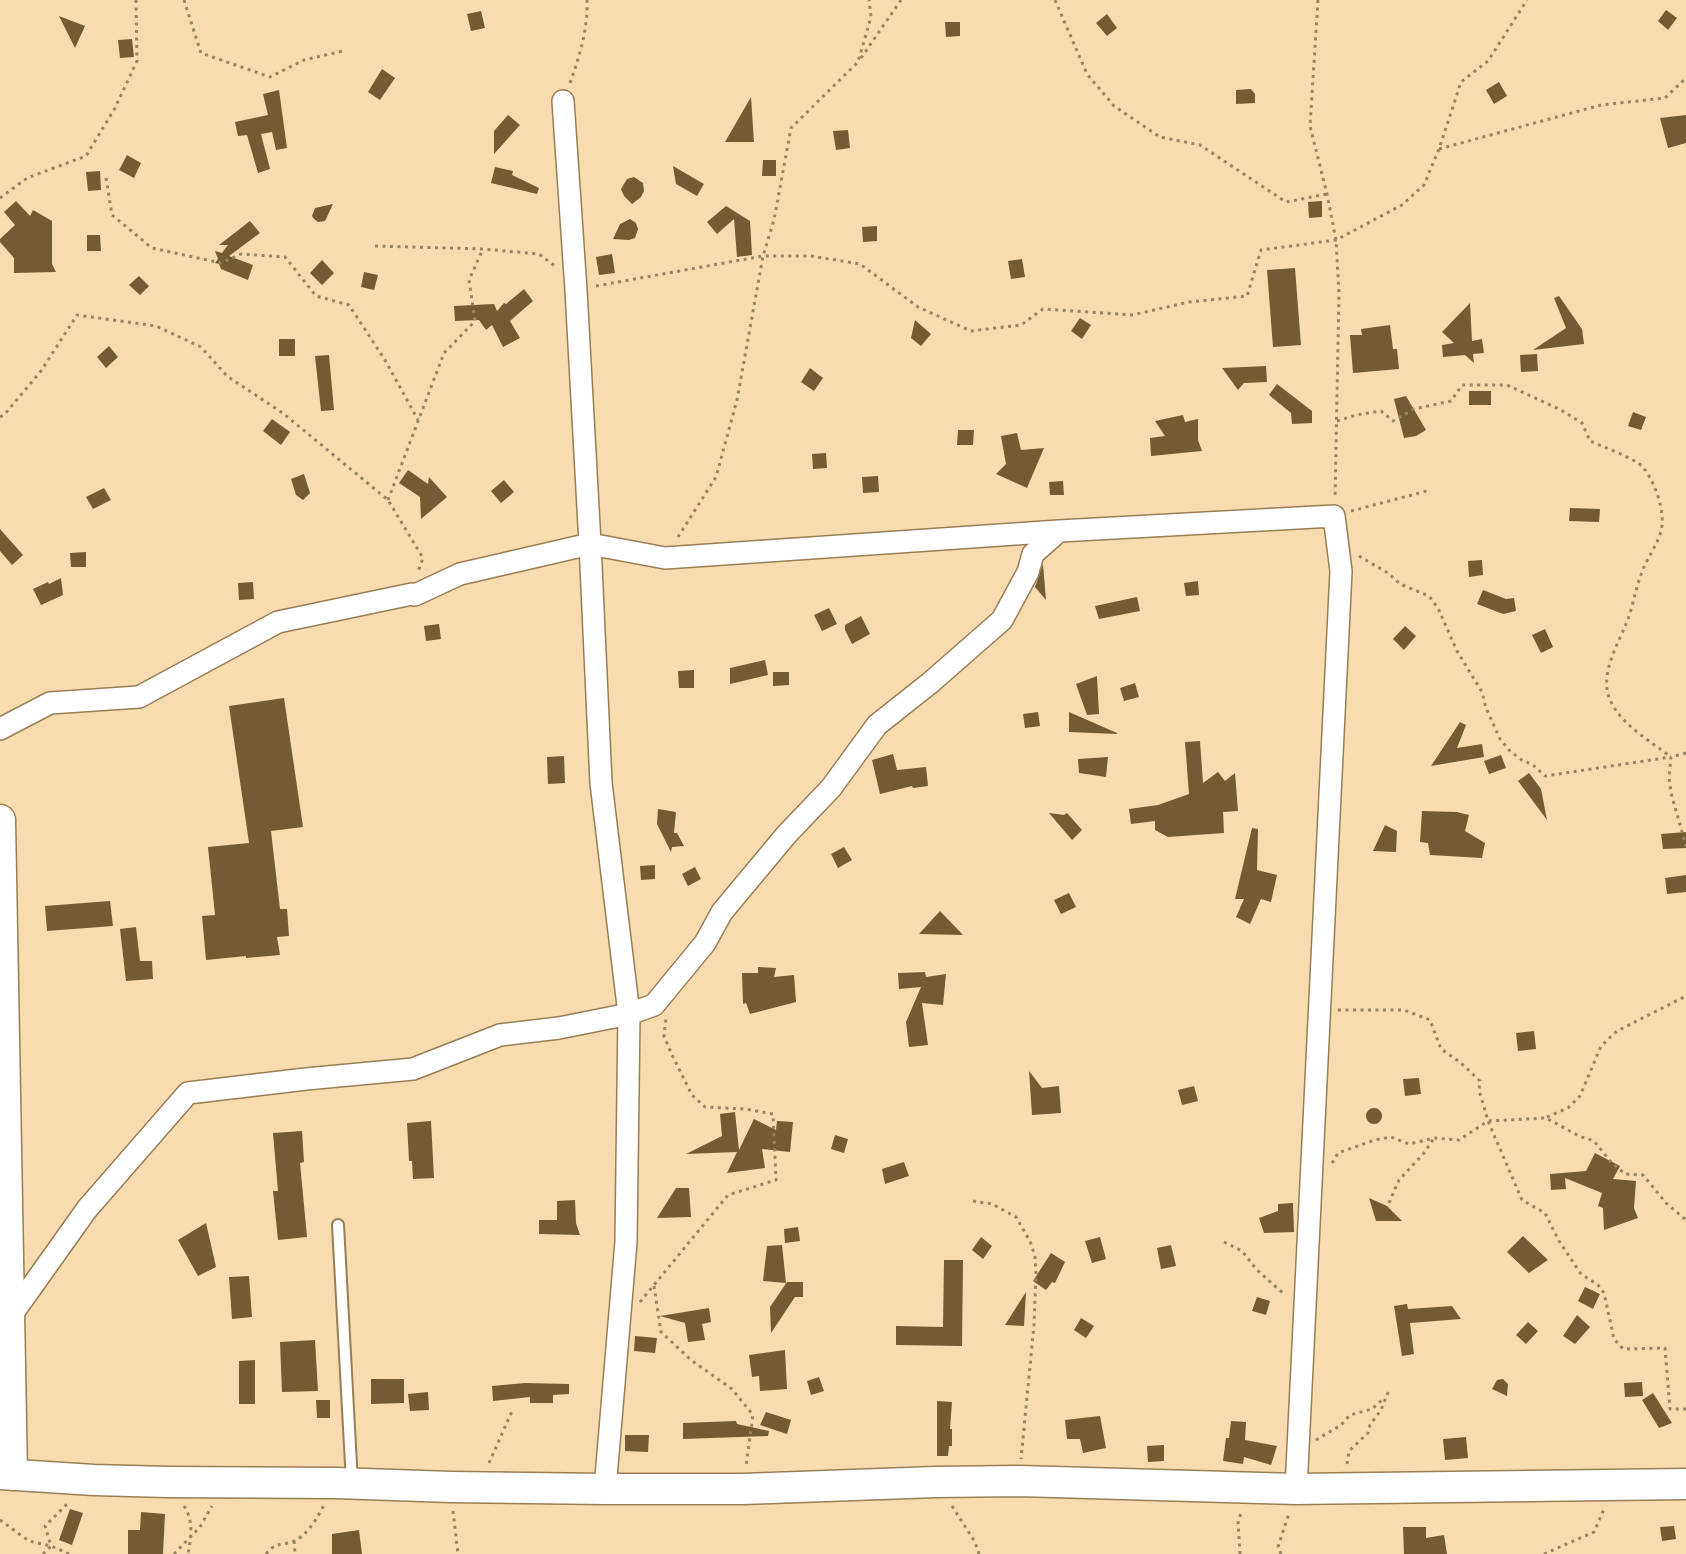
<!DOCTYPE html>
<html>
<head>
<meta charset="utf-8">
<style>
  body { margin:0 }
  canvas { display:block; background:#f8dcb0 }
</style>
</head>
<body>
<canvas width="1686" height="1554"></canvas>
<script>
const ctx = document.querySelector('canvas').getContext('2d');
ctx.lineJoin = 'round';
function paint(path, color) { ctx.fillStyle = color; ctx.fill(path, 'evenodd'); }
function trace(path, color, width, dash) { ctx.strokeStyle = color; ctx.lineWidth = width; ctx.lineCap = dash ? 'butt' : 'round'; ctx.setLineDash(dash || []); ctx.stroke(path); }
const building = new Path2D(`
  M1666,10l11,8 -9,12 -10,-9z
  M481,11l4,17 -14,3 -4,-17z
  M1107,14l10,14 -10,8 -11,-13z
  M59,16l26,10 -10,22z
  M945,22h15v14l-14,1z
  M132,39l2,18 -14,1 -2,-18z
  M382,69l13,9 -15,22 -12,-8z
  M1499,82l8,14 -13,8 -8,-14z
  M1251,89l4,5v9l-19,1v-14z
  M279,90l8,58 -11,2 -4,-18 -11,2 9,35 -12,4 -11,-38 -9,1 -3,-14 33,-7 -5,-21z
  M751,97l3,45h-29z
  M508,115l12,10 -26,29v-23z
  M1686,115v28l-18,5 -8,-30z
  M848,130l2,18 -14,2 -3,-19z
  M127,155l14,8 -7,15 -15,-8z
  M763,160h13v16h-14z
  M673,166l31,18 -7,12 -21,-12z
  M495,167l18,4 -1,4 27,13 -2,6 -46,-11z
  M100,171l1,19 -13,1 -2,-19z
  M634,177l9,6 1,8 -3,6 -9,7 -8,-8 -3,-7 6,-10z
  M16,201l14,15 3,-6 19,11v43l4,8 -42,1v-15l-14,-16v-3l15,-14 -11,-13z
  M1322,201v16l-13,1 -1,-16z
  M333,204l-8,17 -7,1 -4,-3 -2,-3 3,-8z
  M726,206l24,15 2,34 -15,2 -3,-38 -17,15 -10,-12z
  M630,219l6,4 2,6 -3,9 -6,2 -16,-1 7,-15z
  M250,221l10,12 -31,23 24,9 -5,15 -27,-11 -2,-5 -4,-1 3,-4 -3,-8 7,2 6,-8h-9z
  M877,226v15l-14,1 -1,-15z
  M87,235h13l1,16h-14z
  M612,254l3,19 -16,2 -3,-18z
  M1022,259l3,18 -14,2 -3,-18z
  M322,260l12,13 -12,12 -12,-12z
  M1295,268l6,77 -28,2 -6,-77z
  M364,272l14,3 -4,15 -13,-3z
  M139,276l10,10 -9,9 -11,-10z
  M524,289l9,12 -23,20 10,17 -17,9 -11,-22 -6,5 -7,-10 -24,1 -1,-15 40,-2 3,7 7,-8 2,1z
  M1559,296l23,33 2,15 -51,6 33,-22 -12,-30z
  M1470,303l2,38 10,-2 2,14 -11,1 1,9 -9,-8 -22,2 -1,-12 12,-2 -12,-11z
  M1080,318l11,7 -9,14 -11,-8z
  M915,320l16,14 -10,12 -10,-8z
  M1390,325l3,24h4l2,20 -46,4 -3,-38h12l-1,-6z
  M279,339h16v17h-16z
  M109,346l9,11 -12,11 -9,-11z
  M1537,354l1,17 -17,1 -1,-17z
  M329,355l5,55 -13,1 -6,-55z
  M1266,366l1,16 -23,1 -6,7 -16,-22z
  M810,368l13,10 -9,13 -13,-9z
  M1277,384l35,27v12l-20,1 -1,-11 -22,-18z
  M1469,391h22v14h-22z
  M1406,396l20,34 -10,6 -12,2 -10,-39z
  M1633,412l13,5 -5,13 -13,-4z
  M1183,415l2,7 13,-3v21l4,11 -51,5 -1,-18 15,-2 -10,-15z
  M272,419l18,13 -9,13 -18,-14z
  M958,430h16l-1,15h-16z
  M1017,433l4,17 23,-2 -17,40 -31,-14 10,-10 -5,-28z
  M826,453l1,15 -14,1 -1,-15z
  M408,470l20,14 1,-7 18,20 -26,22 -1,-22 -21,-14z
  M304,474l6,19 -7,7 -7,-5 -5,-16z
  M878,476l1,16 -16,1 -1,-16z
  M504,480l10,12 -13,11 -10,-12z
  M1063,481l1,14h-14l-1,-13z
  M104,488l7,12 -18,9 -7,-12z
  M1570,508l30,1 -1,13 -30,-1z
  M0,529l23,26 -11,10 -12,-14z
  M86,552v15h-15l-1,-14z
  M1482,560l1,15 -14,2 -1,-16z
  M1043,564l3,36 -11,-13z
  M61,578l2,17 -22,10 -8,-16 15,-7 1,2z
  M1198,581l1,14 -13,1 -2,-13z
  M253,582l1,17 -15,1 -1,-17z
  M1483,590l23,9 8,-1 2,13 -13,3 -26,-10z
  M1137,597l3,14 -41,8 -4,-13z
  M829,608l8,16 -15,7 -8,-16z
  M861,616l9,18 -18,10 -7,-14v-5z
  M439,624l2,15 -15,2 -2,-15z
  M1405,626l11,10 -12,14 -11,-11z
  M1545,629l8,18 -12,6 -9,-18z
  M765,660l3,15 -38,9v-16z
  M694,670v18h-15l-1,-17z
  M773,672h16v13l-16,1z
  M1097,676l2,38 -12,1 -11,-31z
  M1135,683l4,14 -15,4 -4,-13z
  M284,698l19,129 -32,4 9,78h7l2,27 -12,1 3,18 -34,3v-2l-40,4 -4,-44 13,-1 -7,-68 41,-4 -20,-137z
  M1038,712l2,14 -15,2 -2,-14z
  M1069,712l48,21v1l-48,-2z
  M1460,722l6,3 -9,23 25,-4 2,13 -53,9z
  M1200,741l3,42 15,-11 7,9 10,-8 3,38 -15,1 1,21 -56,4 -13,-7v-9l-24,3 -2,-15 29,-4 31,-11 -4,-52z
  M893,754l4,16 29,-3 2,19 -15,2 -1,-2 -32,8 -8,-34z
  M1501,755l5,13 -17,6 -5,-13z
  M564,756l1,27 -17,1 -1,-27z
  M1108,757l-2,20 -27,-4 -1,-14z
  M1529,773l12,16 6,31 -29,-39z
  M658,809l18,3 -2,21h3l7,13 -12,1 -1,5 -14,-28z
  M1422,811l35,1 12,3 -4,16 20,12 -3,15 -52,-3 -2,-12 -8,-1z
  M1049,813l15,2 3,-2 15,17 -10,10z
  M1385,825l12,6 -1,21 -23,-1z
  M1252,828l6,1 -1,41 20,5 -6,27 -10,-3 -11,25 -14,-7 8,-18h-9z
  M1686,832v16l-23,1 -2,-15z
  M844,847l8,13 -14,8 -7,-14z
  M655,865v14l-14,1 -1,-14z
  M695,867l6,12 -13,7 -6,-12z
  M1686,875v17l-19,2 -2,-16z
  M1069,893l7,14 -15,7 -7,-14z
  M110,901l3,25 -66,5 -2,-25z
  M940,911l23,24 -44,-1z
  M136,927l4,34h12l1,18 -27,2 -6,-52z
  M758,967l18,1 -2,9 20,-2 2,27 -46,12 -4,-11 -3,1 -1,-31h16z
  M925,972l1,5 20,-3 -3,31 -21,-2 6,42 -19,2 -3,-25 15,-35 -22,2 -1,-16z
  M1534,1031l2,18 -18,2 -2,-18z
  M1029,1071l13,17 17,-2 2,27 -29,2z
  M1419,1078l2,16 -16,2 -2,-17z
  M1194,1086l4,15 -16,4 -4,-15z
  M1366 1116a8 8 0 1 1 16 0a8 8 0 1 1-16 0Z
  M735,1112l4,38 15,-31 22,11 1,-9 16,1 -3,30 -28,-3 3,19 -38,5 10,-21 -51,2 36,-18 -2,-22z
  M431,1121l3,57 -21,1 -1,-18h-3l-2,-38z
  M302,1131l2,31 -4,1 7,74 -29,3 -5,-49h5l-5,-58z
  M835,1135l13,4 -4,14 -13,-4z
  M1595,1153l25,13 -7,13 23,2 -2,27 4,10 -34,12 -1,-22 -5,-2 4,-13 -37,-15 1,11 -15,1 -1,-16 36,-3z
  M904,1162l5,14 -24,8 -3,-15z
  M676,1188h13l2,29 -34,1z
  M1369,1198l18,8 15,15h-26z
  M575,1200l1,23 4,12 -41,-1v-14h18v-19z
  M1293,1203l1,29 -30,1 -5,-15 19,-7v-7z
  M206,1223l10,44 -18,9 -20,-36z
  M798,1227l2,14 -15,2 -1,-14z
  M1523,1236l25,24 -19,13 -22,-21z
  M981,1237l11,9 -9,13 -11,-9z
  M1100,1237l6,22 -14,4 -7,-22z
  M782,1245l4,38 -23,-2 4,-35z
  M1171,1245l5,21 -15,3 -4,-21z
  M1051,1253l14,9 -10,21 -3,-1 -6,8 -13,-9z
  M944,1260h19l-1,86 -66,-1v-19l47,1z
  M249,1276l3,41 -20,2 -3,-42z
  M787,1282h16v15h-8l-24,36 -1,-26z
  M1585,1287l15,7 -7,15 -15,-8z
  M1026,1292l-2,34 -19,-1z
  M1257,1297l13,4 -4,14 -14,-4z
  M1407,1304l1,5 44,-3 9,13 -51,4 4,31 -12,2 -8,-50z
  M709,1308l2,14 -9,2 3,16 -17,2 -3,-19 -25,-7z
  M1577,1315l13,12 -15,17 -12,-8z
  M1081,1318l13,8 -8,12 -12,-8z
  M1528,1322l10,9 -12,13 -10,-9z
  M635,1336l22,2 -2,15 -21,-2z
  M315,1340l3,51 -36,1 -2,-50z
  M785,1350l2,39 -27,2 -1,-15 -7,1 -3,-22z
  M255,1360v44h-16v-43z
  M819,1377l5,14 -13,4 -4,-14z
  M371,1379h33v24l-33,1z
  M1503,1379l5,5 -1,12 -15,-7 5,-9z
  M1642,1382l1,14 -18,1 -1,-14z
  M525,1383l44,1v10l-16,1v8h-23v-6l-37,4 -1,-15z
  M428,1392l1,18 -19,1 -2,-17z
  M1653,1393l19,30 -13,5 -17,-28z
  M316,1400h14v18h-13z
  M937,1401l15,1 -2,27h2v17h-3l-1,10h-11z
  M766,1412l25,8 -4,14 -27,-9z
  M1100,1416l6,32 -23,5 -3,-14h-13l-2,-19z
  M736,1421l1,3 32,7 -1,5 -85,3v-16z
  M1231,1421l15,1 -1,18 32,6 -6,19 -27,-8 -1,7 -20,-3 3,-23h3z
  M625,1435h24l-1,17 -23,-1z
  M1466,1437l2,21 -23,2 -2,-21z
  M1164,1445v16l-16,1 -1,-16z
  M70,1509l13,4 -11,32 -13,-5z
  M141,1512l24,2 -2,40h-35v-24h12z
  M1674,1526l2,13 -14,2 -2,-14z
  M1403,1527h23v11l18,-3 3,19h-43z
  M359,1530l3,24h-30v-20z`);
const path = new Path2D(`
  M184,0l17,53 69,24 34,-17 39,-9
  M1055,0l32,74 27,32 46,31 40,8 86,57 41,-8
  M1318,0l-8,126 17,68 9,46 3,53 -4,206
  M861,58l40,-58
  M570,83c10,-28 18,-54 17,-83
  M1439,149l162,-44 64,-7 21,-20
  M106,178l6,37 40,33 69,15 20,-9 44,3 31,39 33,9 36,55 33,60
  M0,198l27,-20 59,-22 29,-48 22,-47 -1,-61
  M375,246l108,3 56,5 16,12
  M596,286l167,-30h48l49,8 58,43 53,24 50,-6 22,-16 89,6 57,-13 58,-6 14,-46 75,-10 66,-35 22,-20 15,-36 22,-67 27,-21 39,-61
  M0,417l4,-2 37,-44 36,-56 79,11 45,21 26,29 57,38 104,86 35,58 -5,14
  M1337,421l19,-6 25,-4 12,10 21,-12 37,-8 11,-16h45l54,25 21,13 8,18c13,6 44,17 53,26 12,15 23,46 18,64 -4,15 -14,27 -19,41 -7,17 -9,36 -16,52 -8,20 -22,43 -19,65 4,30 42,51 64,68
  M388,500l56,-147 31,-32 -6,-41 14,-31
  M1351,511l76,-20
  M678,537l38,-60 21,-77 26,-144 11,-36 17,-92 67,-66 13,-45 -2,-17
  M1359,556l29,17 12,11 29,12 9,12 19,43 25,41 4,16 14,31 10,12 13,10 9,3 13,12 126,-19
  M1686,753l-15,4 -2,20 2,16 15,53
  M1338,1010h66l26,10 11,29 20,14 19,18 -1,9 9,31 58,-3 33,18 15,5 17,21 14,12 18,1 23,28 20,17
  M1547,1117l21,-9 12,-12 21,-50 16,-15 69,-35
  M1332,1163l6,-10 37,-13 16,-3 18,7 25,-6 25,2 29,-19 34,79 23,13 14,28 22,33 17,11 6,8 10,46 9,10 42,-1 5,61h16
  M973,1201l19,3 24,13 14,24 5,15 1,17 -2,52 -13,134
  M1389,1203l10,-23 25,-27 10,-15
  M1224,1242l18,9 15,19 28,25
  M654,1286l7,46 30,28 41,29 21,26 -7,51
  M640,1302l88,-107 48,-15 -3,-66 -28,-5 -40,-2 -13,-12 -20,-40 -8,-19 2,-18
  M1316,1440l25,-15 9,-10 22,-6 11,-10
  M489,1463l24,-54
  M1347,1464l2,-13 19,-18 2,-8 11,-15 8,-20
  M184,1506c10,15 7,32 4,48
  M952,1506l23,36 4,12
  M453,1511l5,43
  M0,1520l29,21 22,5 18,8
  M294,1541l1,13
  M43,1554l8,-8 -6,-20 23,-23
  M174,1554l26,-27 12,-21
  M266,1554c10,-12 13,-8 26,-12 14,-5 25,-23 32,-37
  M1240,1554l-2,-33 4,-10
  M1281,1554l-3,-7 11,-34
  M1544,1554l50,-22 10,-23`);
const lane = new Path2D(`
  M338,1225l14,258`);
const street = new Path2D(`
  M0,729l50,-26 89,-6 139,-75 134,-28 3,1 45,-21 130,-30 -14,-254 -13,-189
  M8,1320l79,-111 101,-116 118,-14 107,-10 87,-34 59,-7 70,-14 25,-9 51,-62 17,-31 65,-78 44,-46 46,-63 53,-42 72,-63 26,-48 5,-18 26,-23
  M605,1489l21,-247 3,-228 -28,-231 -11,-239 75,14 394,-27 275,-15 7,55 -45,918`);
const secondary = new Path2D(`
  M0,820l12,655
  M0,1474l94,6 74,2 168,1 115,4 154,2h138l193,-7 83,-1 277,8 390,-5`);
paint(building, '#745b33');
trace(lane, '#977e54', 14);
trace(street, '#977e54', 24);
trace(secondary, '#977e54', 33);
trace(path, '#988465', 3, [3, 4.5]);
trace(lane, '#fff', 10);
trace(street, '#fff', 21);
trace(secondary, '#fff', 30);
</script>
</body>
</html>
